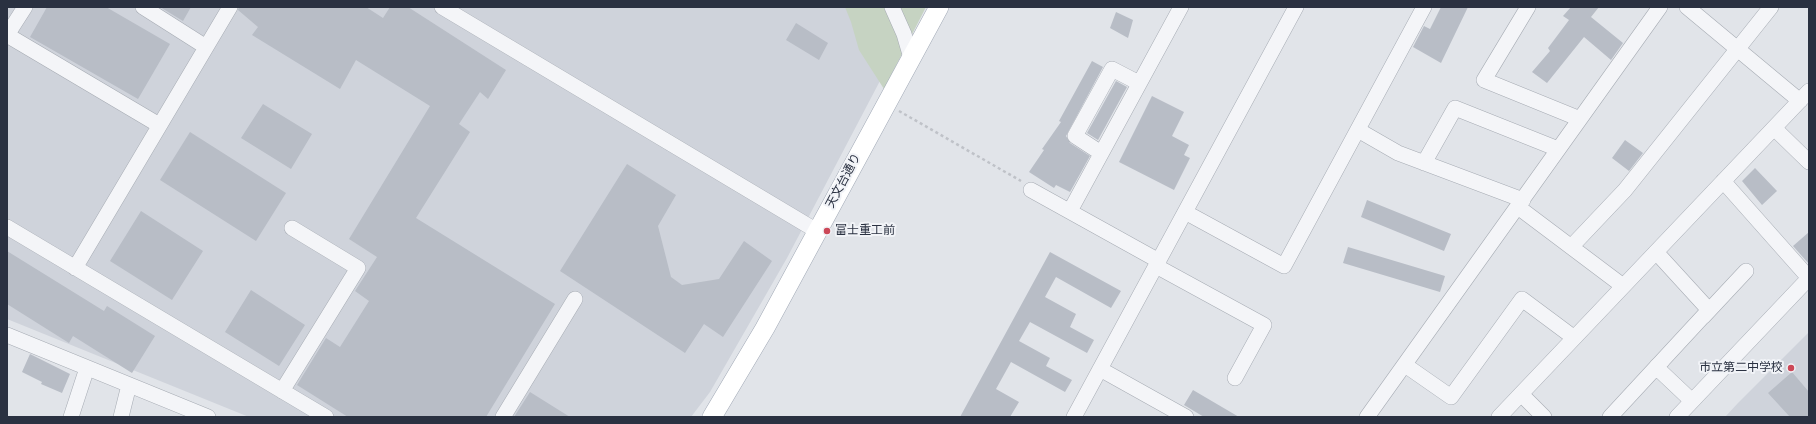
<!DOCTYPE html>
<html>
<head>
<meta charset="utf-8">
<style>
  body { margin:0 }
  #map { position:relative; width:1816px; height:424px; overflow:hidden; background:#e1e4e9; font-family:"Nunito Sans",sans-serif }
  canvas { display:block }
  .frame { position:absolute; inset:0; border:8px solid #2a3141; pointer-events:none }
</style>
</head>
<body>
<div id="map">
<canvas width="1816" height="424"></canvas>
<div class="frame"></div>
</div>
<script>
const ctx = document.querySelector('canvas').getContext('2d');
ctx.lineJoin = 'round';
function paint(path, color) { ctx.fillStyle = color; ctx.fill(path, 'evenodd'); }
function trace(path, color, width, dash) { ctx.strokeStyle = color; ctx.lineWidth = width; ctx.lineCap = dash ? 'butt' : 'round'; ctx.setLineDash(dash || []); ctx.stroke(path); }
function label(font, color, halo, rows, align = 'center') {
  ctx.font = font + ' "Nunito Sans","Noto Sans JP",sans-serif'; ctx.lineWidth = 4; ctx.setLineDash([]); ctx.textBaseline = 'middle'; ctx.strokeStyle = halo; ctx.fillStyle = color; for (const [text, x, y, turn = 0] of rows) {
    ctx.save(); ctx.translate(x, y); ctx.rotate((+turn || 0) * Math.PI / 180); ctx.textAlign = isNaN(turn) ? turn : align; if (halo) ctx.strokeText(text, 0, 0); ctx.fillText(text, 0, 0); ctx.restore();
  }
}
const built = new Path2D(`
  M7,7h881l15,30 -116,221 -77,134 -19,25h-442l-242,-98z
  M1809,332v85h-84l13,-14z`);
const green = new Path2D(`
  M845,7h81l-42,82 -25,-39 -8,-28z`);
const building = new Path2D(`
  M47,7h59l64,37 -32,55 -108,-62z
  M160,7h31l-8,14z
  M239,7h127l17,11 7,-11h18l98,63 -18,29 -8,-7 -21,32 11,8 -54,86 139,86 -69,113h-138l-51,-32 29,-47 14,9 29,-46 -14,-10 22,-34 -28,-18 81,-133 -74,-46 -16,29 -88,-54 6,-8 -20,-17z
  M1441,7h27l-27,56 -28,-16 11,-21 6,3z
  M1571,7h28l-8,10 32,26 -12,17 -27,-23 -37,46 -15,-11 18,-21 -2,-3 21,-28 -6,-4z
  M1116,12l17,8 -5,18 -18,-10z
  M796,23l32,20 -9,17 -33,-20z
  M1092,61l11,6 -37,69 4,7 20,13 -20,36 -14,-7 -2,3 -25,-16 15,-22 -2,-1 19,-27 -2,-1z
  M1116,81l11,6 -29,53 -11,-7z
  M1152,96l32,16 -12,24 17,9 -5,10 6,3 -16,32 -55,-28z
  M263,104l49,30 -21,35 -50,-31z
  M190,132l96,61 -30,48 -96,-61z
  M1625,140l18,13 -14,18 -17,-13z
  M627,164l49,31 -18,31 13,51 11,8 37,-6 25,-38 28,20 -49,76 -19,-13 -19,29 -125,-82z
  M1755,168l22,23 -15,14 -20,-24z
  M1367,200l84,34 -7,17 -83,-34z
  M141,211l62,40 -31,49 -62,-39z
  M1809,232v32l-16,-18z
  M1348,247l97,29 -5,16 -97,-29z
  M7,251l97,60 3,-5 48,30 -23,37 -59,-37 -4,7 -62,-39z
  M1050,252l71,39 -10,17 -55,-31 -11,20 31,17 -6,13 24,13 -7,13 -57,-31 -11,19 31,17 -4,8 26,14 -7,12 -54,-30 -15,27 23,13 -9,15h-50z
  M251,290l54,35 -26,41 -54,-34z
  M30,354l40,20 -8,19 -21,-9 1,-2 -20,-10z
  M1792,372l17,20v25h-19l-22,-24z
  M1193,390l46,27h-35l-20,-12z
  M530,392l40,25h-56z`);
const path = new Path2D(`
  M899,111l122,70`);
const minor = new Path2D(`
  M143,7l63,40
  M442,7l375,224
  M892,7l12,27 7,24
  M1528,7l-44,73 96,39
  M1687,7l113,94
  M7,35l152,90
  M7,35l18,-28
  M1774,128l35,34
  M1358,130l40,23 125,47
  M1101,153l-26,-17 37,-67 27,14
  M1424,163l31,-55 103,41
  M1723,181l86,97
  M1031,190l128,71
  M1518,207l105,79
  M1070,211l111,-204
  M1185,212l99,54 140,-259
  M7,227l319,190
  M1571,247l54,-57 146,-183
  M1156,266l108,59 -29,53
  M75,268l155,-261
  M1703,317l43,-46
  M7,335l201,82
  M1663,360l-7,7 36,34
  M1405,365l46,32 71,-98 51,38
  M1100,369l86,48
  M282,391l76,-123 -66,-40
  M1521,394l23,23
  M71,417l16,-49
  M121,417l8,-32
  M503,417l72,-118
  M1074,417l222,-410
  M1367,417l293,-410
  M1499,417l310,-326
  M1610,417l99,-107 -53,-58
  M1677,417l132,-139`);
const major = new Path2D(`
  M712,417l53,-89 174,-321`);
const markers = [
  [827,231,4,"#cc4858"],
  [1791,368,4,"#cc4858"]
];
const streetNames = [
  ["天文台通り",844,181,-62]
];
const poiNames = [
  ["富士重工前",835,231],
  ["市立第二中学校",1783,368,"right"]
];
paint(built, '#cfd3db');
paint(green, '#c6d3c2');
paint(building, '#b8bdc6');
trace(minor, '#a6abb3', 16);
trace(major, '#a0a8b5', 20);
trace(path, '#bfc2c8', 2.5, [3, 3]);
trace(minor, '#f4f5f8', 15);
trace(major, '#fff', 19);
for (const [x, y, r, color] of markers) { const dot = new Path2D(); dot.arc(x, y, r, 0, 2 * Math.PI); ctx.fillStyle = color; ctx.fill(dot); trace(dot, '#f1f3f7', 1.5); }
label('12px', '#2a3141', '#f1f3f7', streetNames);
label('12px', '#2a3141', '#f1f3f7', poiNames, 'left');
</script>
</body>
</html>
